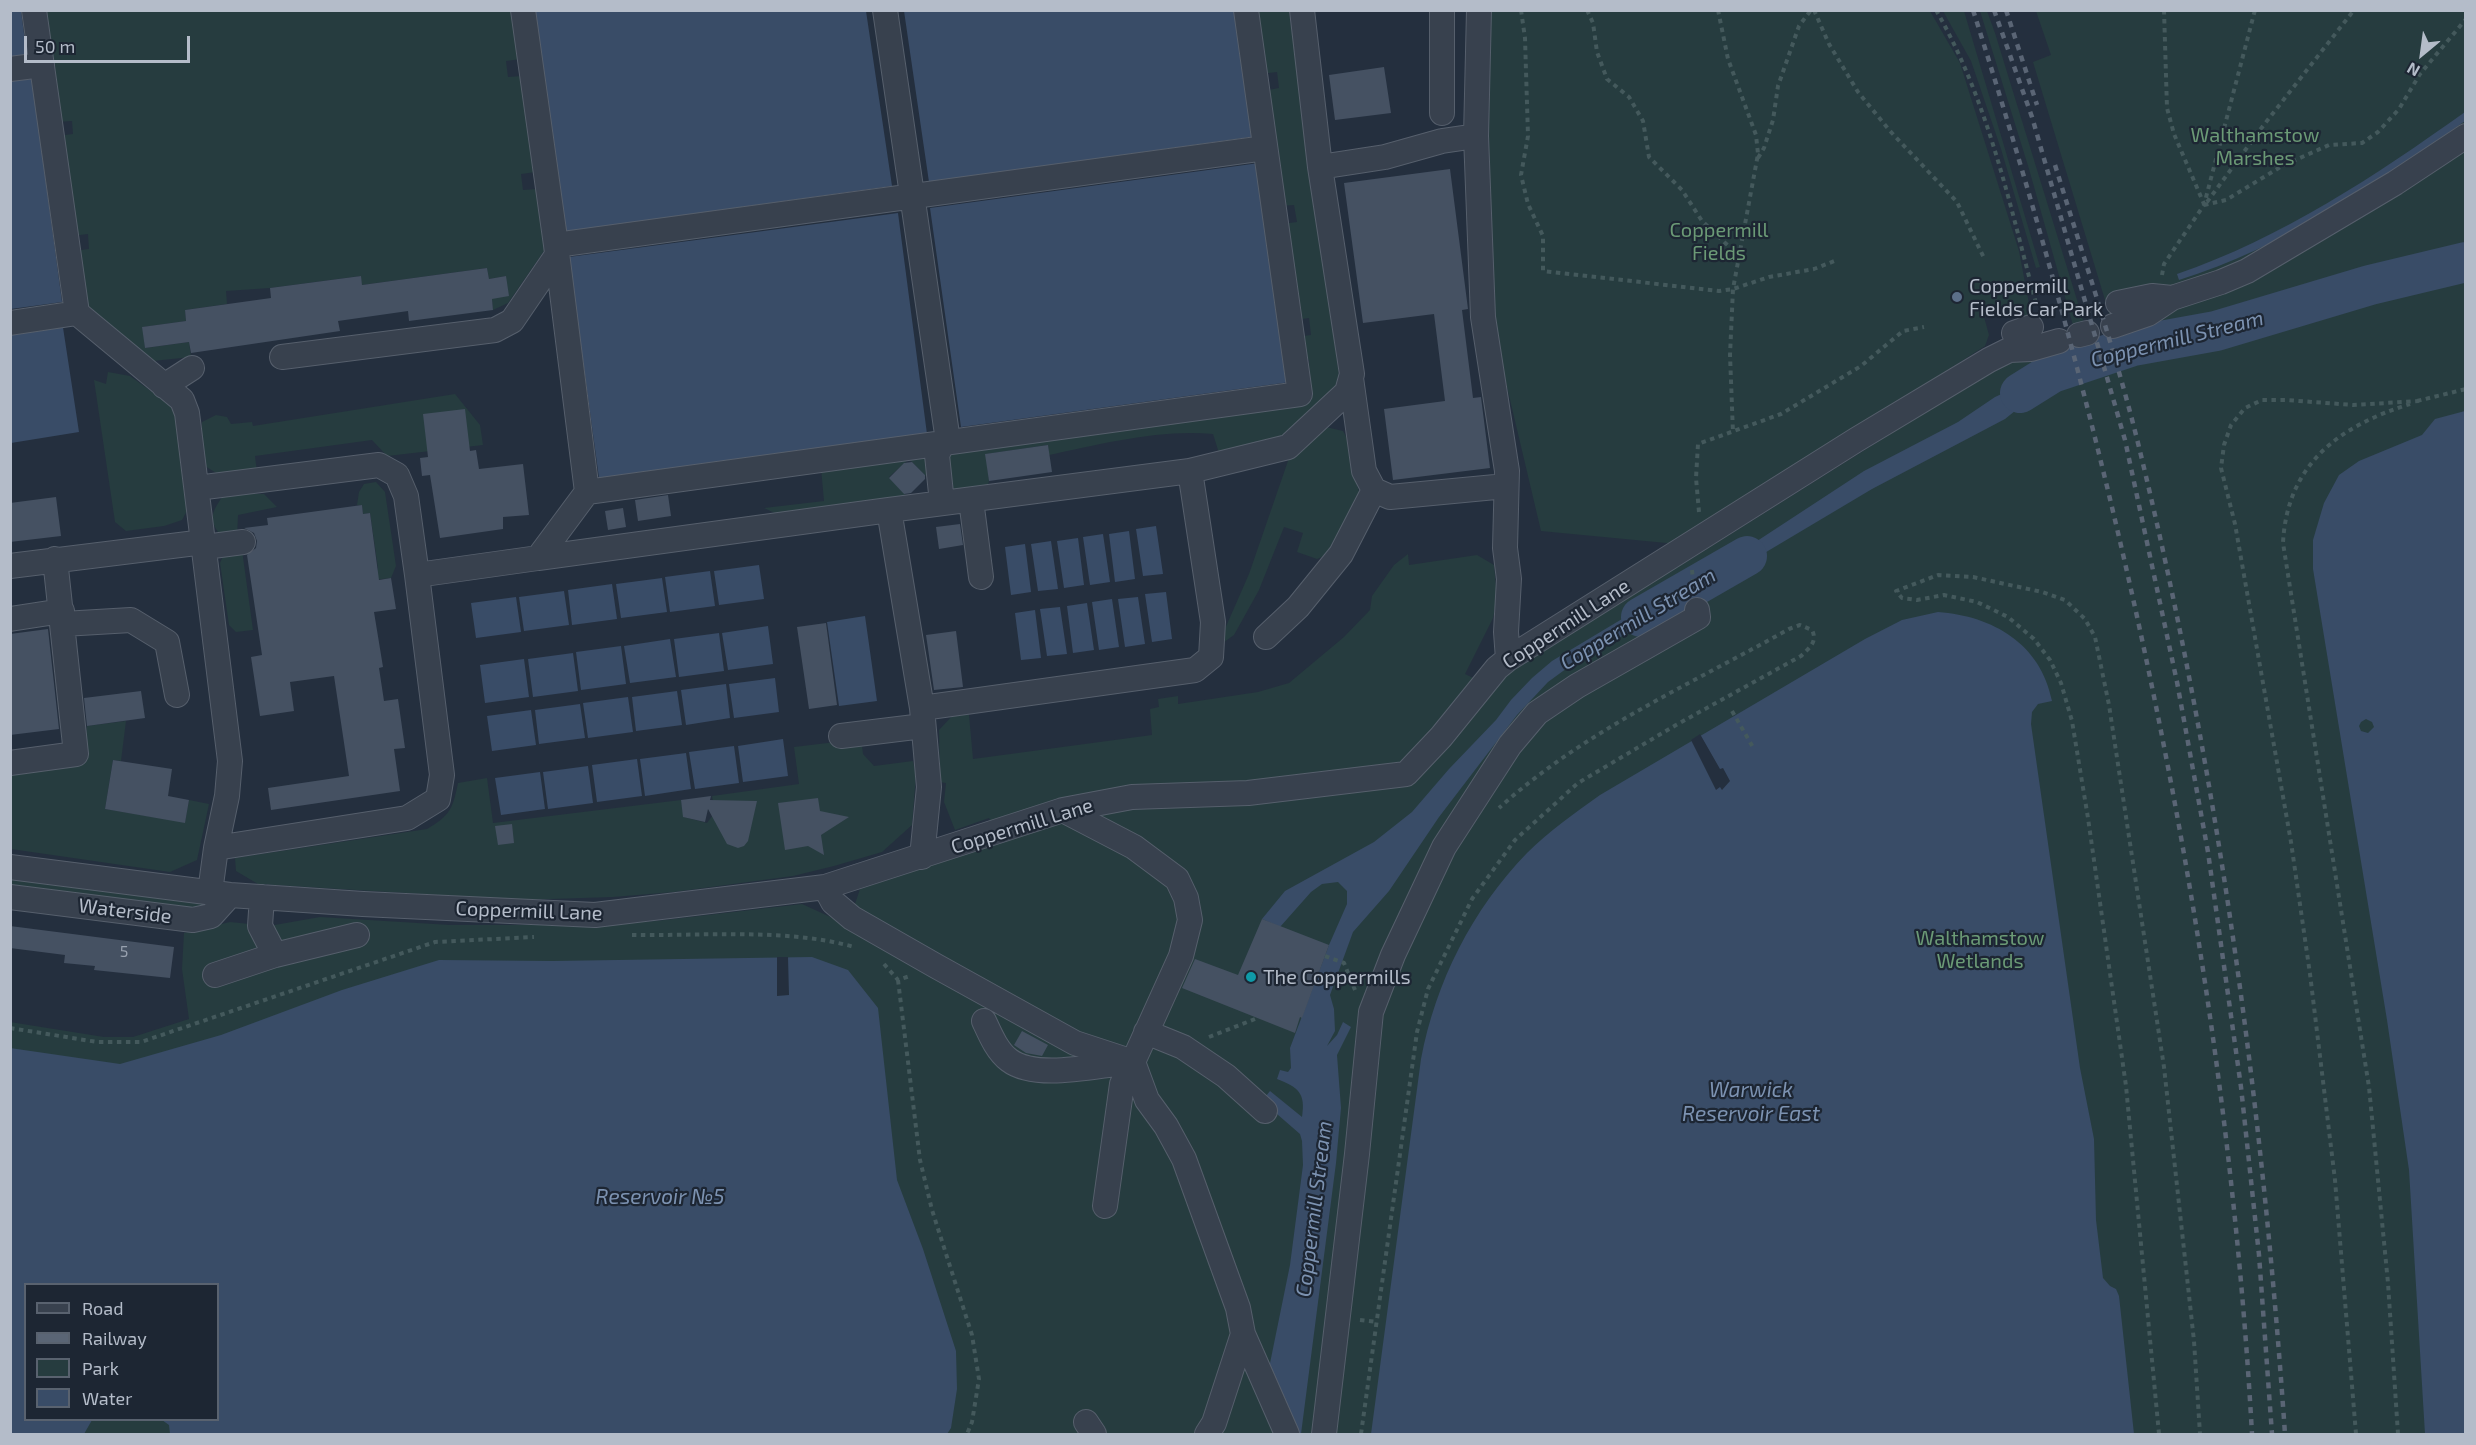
<!DOCTYPE html>
<html>
<head>
<meta charset="utf-8">
<style>
  body { margin:0 }
  #map { position:relative; width:2476px; height:1445px; overflow:hidden; background:#242f3e; font-family:"Exo 2",sans-serif }
  canvas { display:block }
  .frame { position:absolute; inset:0; border:12px solid #b4bcc9; pointer-events:none }
  .legend { position:absolute; left:24px; top:1283px; width:195px; height:138px; box-sizing:border-box; background:#1d2633; border:2px solid #59626f; margin:0; padding:8px 10px; list-style:none; font-size:18px; color:#b4bcc9 }
  .legend li { display:flex; align-items:center; gap:12px; height:30px }
  .legend b { width:30px; border:2px solid #59626f }
  .north { position:absolute; left:2392px; top:24px; width:60px; height:60px; -webkit-text-stroke:4px #1d2633; paint-order:stroke; rotate:209deg; font-size:16px; font-weight:700; line-height:24px; text-align:center; color:#b4bcc9 }
  .north::after { content:''; display:block; margin:auto; width:21px; height:27px; background:#b4bcc9; clip-path:polygon(50% 0,100% 100%,50% 72%,0 100%) }
  .scale { position:absolute; left:24px; top:36px; width:166px; height:27px; box-sizing:border-box; border:3px solid #b4bcc9; border-top:0; padding-left:8px; font-size:18px; line-height:21px; white-space:nowrap; color:#b4bcc9; -webkit-text-stroke:4px #1d2633; paint-order:stroke }
</style>
</head>
<body>
<div id="map">
<canvas width="2476" height="1445"></canvas>
<div class="frame"></div>
<ul class="legend">
<li><b style="height:8px;background:#38414e"></b>Road</li>
<li><b style="height:8px;background:#5a6575"></b>Railway</li>
<li><b style="height:16px;background:#263c3f"></b>Park</li>
<li><b style="height:16px;background:#394c67"></b>Water</li>
</ul>
<div class="north">N</div>
<div class="scale">50 m</div>
</div>
<script>
const ctx = document.querySelector('canvas').getContext('2d');
ctx.lineJoin = 'round';
function paint(path, color) { ctx.fillStyle = color; ctx.fill(path, 'evenodd'); }
function trace(path, color, width, dash) { ctx.strokeStyle = color; ctx.lineWidth = width; ctx.lineCap = dash ? 'butt' : 'round'; ctx.setLineDash(dash || []); ctx.stroke(path); }
function label(font, color, halo, rows, align = 'center') {
  ctx.font = font + ' "Exo 2",sans-serif'; ctx.lineWidth = 4.5; ctx.setLineDash([]); ctx.textBaseline = 'middle'; ctx.strokeStyle = halo; ctx.fillStyle = color; for (const [text, x, y, turn = 0] of rows) {
    ctx.save(); ctx.translate(x, y); ctx.rotate((+turn || 0) * Math.PI / 180); ctx.textAlign = isNaN(turn) ? turn : align; if (halo) ctx.strokeText(text, 0, 0); ctx.fillText(text, 0, 0); ctx.restore();
  }
}
const green = new Path2D(`
  M40,11h474l7,48 -15,2 2,16 15,-1 13,96 -15,2 2,16 15,-1 8,59 -38,55 -15,7 -1,-11 14,-23 -17,3 -2,-11 -125,17 -2,-9 -90,12 -44,3 1,13 -42,6 1,11 -43,6 2,21 44,-6 2,15 -38,4 -68,-53 -11,-57 15,-2 -1,-15 -16,2 -14,-100 15,-2 -1,-13 -16,1z
  M1253,11h36l51,371 -7,13 -68,54 -46,4 -6,-19c-53,-5 -112,10 -164,21l-1,-10 -62,9 3,27 -2,7 -27,4 -9,-5 -5,-26 4,-10 360,-64 -1,-27 -11,-9 -2,-14 15,-2 -2,-17 -15,2 -13,-96 16,-2 -3,-17 -15,1 -16,-115 16,-3 -2,-16 -16,2z
  M1487,11h443l30,52 59,188 12,63 -2,6 -12,-4 -6,-8 -27,9 5,18 -4,11 -308,198 -136,-13 -51,-216z
  M1943,11h21l76,256 -4,1 -35,-119 -30,-88z
  M1980,11h7l8,22 90,293 -11,3 -45,-160z
  M2036,11h429v1423h-2454l-1,-412 94,15h29l56,-18 -7,-50 2,-36 46,-11 39,4 51,-9 130,8h136l70,-4 146,-17 46,21 12,-36 142,-47 -13,-24 -34,12 -11,-28 2,-19 -6,-1 -1,-52 14,-15h16l4,44 179,-24 -2,-26 9,-2 -1,-8 20,-3v8l80,-12 31,-9 55,-46 26,-27 2,-14 22,-31 14,-11 1,11 68,-10 17,10 3,33 -4,20 -28,56 29,14 40,-37 157,-92 295,-185 46,-20 83,-21 -82,-271 18,-7zM26,1284h192v136h-192z
  M108,372l22,4 43,31 7,12 10,86 -8,15 -18,6 -38,5 -11,-9 -21,-142 12,4z
  M455,394l25,31 3,20 -96,11 -15,-16 -117,16 2,16 -36,4 -16,-10 -4,-27 1,-17 14,-7 11,2 4,7 21,-2 1,4z
  M1326,427l17,4c12,20 9,42 17,63l-29,59 -14,6 -20,-7 6,-19 -19,-6 -25,63 -25,45 -17,12 32,-73 40,-116z
  M928,454l2,16 -3,7 -18,-18 -20,18 18,20 -126,19 -17,-8 60,-7 -3,-33z
  M376,482l9,10 11,74 -5,12 -18,2 5,-12 -8,-55 -7,1 -1,-9h-5l2,-13 5,-8z
  M233,494h31l13,13 -39,8 -1,22h-15c-14,-17 -11,-23 0,-40z
  M242,550l11,80 -17,2 -7,-7 -9,-62 5,-12z
  M126,721l-5,40 -8,-1 -8,49 80,13 4,-22 20,4 -12,56 -27,12 -159,-23v-73l71,-13 5,-37z
  M861,739l2,15 11,12 39,-5 3,14 -4,50 -30,27 -48,14 -41,10 -119,16 -61,5 -93,3 -262,-16 -22,-13 -1,-13 192,-29c23,-13 26,-21 31,-46l29,-5 6,45 188,-23 3,17 23,6 8,-11 -3,-16 87,-12 -5,-37z
  M11,878l194,25 3,2 1,7 -198,-22z`);
const water = new Path2D(`
  M10,11h11l6,46 -16,2z
  M531,11h335l26,175 -329,46z
  M904,11h336l18,125 -329,46z
  M32,79l30,223 -51,7 -1,-228z
  M2465,112v9c-89,62 -182,127 -286,159l-2,-6c105,-36 198,-98 288,-162z
  M1259,163l31,219 -329,45 -31,-219z
  M898,213l29,221 -328,44 -30,-221z
  M62,321l17,111 -68,11v-114z
  M2066,358l5,23 -2,2 -33,11 -31,25 -133,70 -173,103 -2,-16 25,-12 142,-93 94,-49 37,-25 24,-11 8,-8 11,-2z
  M2465,411v1023h-40l-16,-264 -22,-150 -74,-451v-29l11,-37 15,-28 20,-14 63,-26 13,-16zM2366,719l6,3 2,5 -6,6 -7,-2 -2,-5 2,-4z
  M1156,526l7,48 -20,2 -7,-47z
  M1129,531l6,48 -20,3 -6,-48z
  M1103,534l7,48 -20,3 -7,-48z
  M1078,538l6,47 -20,3 -7,-47z
  M1051,541l7,48 -20,2 -7,-47z
  M1025,544l6,48 -20,3 -6,-48z
  M759,565l5,34 -45,6 -5,-34z
  M710,571l5,35 -45,6 -5,-35z
  M662,578l5,34 -46,6 -5,-34z
  M1687,580l3,18 -116,65 -26,19 -31,33 -78,102 -50,74 -36,41 -23,63 4,14 1,22 -8,15 10,-11 6,-13 8,5 -14,28 4,53 -5,55 -35,271h-7l-26,-61 22,-108 13,-100 -1,-24 -2,-7 -38,-33 8,-10 32,26c4,-24 -4,-30 -25,-38l3,-9 8,2 3,-4 -1,-20 39,-103 18,-41v-13l-9,-9 -16,2 -11,8 -31,35 -18,-8 23,-28 89,-49 38,-30 37,-43 47,-49 15,-20 21,-22 20,-17z
  M612,584l5,35 -45,6 -4,-35z
  M564,591l5,34 -45,6 -5,-34z
  M1166,592l6,47 -20,3 -7,-48z
  M516,597l5,35 -45,6 -5,-35z
  M1138,597l7,47 -20,3 -7,-48z
  M1112,599l7,48 -20,3 -7,-48z
  M1087,603l7,47 -21,3 -6,-47z
  M1060,607l7,47 -20,2 -7,-47z
  M1035,610l6,48 -20,2 -6,-47z
  M1938,612c55,4 103,32 114,89l-14,3 -6,8 -1,12 49,344 14,71 2,81 7,58 7,8 6,3 3,7 15,138h-763l50,-375c15,-78 51,-149 106,-206 22,-22 48,-40 73,-58l265,-156 37,-19z
  M865,616l12,85 -38,5 -12,-84z
  M768,626l5,38 -45,6 -6,-37z
  M719,633l5,38 -45,6 -5,-38z
  M670,639l6,38 -46,6 -6,-37z
  M621,646l5,38 -45,6 -5,-38z
  M573,653l5,38 -45,6 -5,-38z
  M524,659l5,38 -44,6 -5,-38z
  M775,678l4,34 -45,6 -5,-34z
  M726,684l4,34 -44,7 -5,-35z
  M677,691l5,34 -46,6 -4,-34z
  M628,697l5,35 -45,6 -5,-35z
  M580,704l5,34 -46,6 -4,-34z
  M531,710l5,35 -44,6 -5,-35z
  M783,739l5,37 -45,6 -5,-36z
  M734,746l5,37 -44,6 -6,-37z
  M686,753l5,36 -46,7 -5,-37z
  M637,759l5,37 -45,6 -5,-37z
  M588,766l5,37 -45,6 -5,-37z
  M540,772l5,37 -44,6 -6,-37z
  M812,957l36,13 30,38 19,172 26,69 33,102 1,38 -6,39 -4,6h-777l-1,-9 -7,-5h56v-136h-192v136h66l-8,14h-73l-1,-386 110,16 101,-29 121,-45 97,-30 113,1z`);
const pier = new Path2D(`
  M1700,734l20,35 3,-1 7,13 -8,9 -2,-3 -4,3 -25,-50z
  M777,957h11l1,38 -12,1z`);
const river = new Path2D(`
  M2020,393l32,-20 81,-27 83,-15 154,-46 96,-23
  M1641,617l106,-61`);
const building = new Path2D(`
  M1384,67l7,46 -56,7 -6,-45z
  M1450,169l18,140 -6,1 11,88 8,-1 9,71 -97,12 -9,-71 61,-8 -11,-87 -71,9 -19,-140z
  M487,268l2,11 17,-3 3,20 -17,3 1,11 -84,11 -1,-10 -70,10 2,10 -149,22 -2,-11 -44,6 -3,-21 44,-6 -1,-11 86,-12 -1,-10 91,-12 1,9z
  M465,409l5,42 6,-1 3,19 44,-5 6,51 -26,2v12l-63,9 -10,-63 -8,1 -2,-18 8,-1 -5,-43z
  M1048,445l4,27 -63,9 -4,-27z
  M912,462l13,13v4l-14,14 -7,1 -15,-16 15,-15z
  M668,495l3,21 -33,5 -3,-21z
  M56,497l5,39 -51,6v-39z
  M362,505l1,9 7,-1 9,67 12,-2 5,31 -22,3 9,55 -4,1 5,33 14,-2 7,49 -11,1 6,42 -129,19 -3,-22 81,-12 -15,-100 -44,6 4,29 -34,5 -9,-59 11,-2 -15,-100 9,-7 1,-7 -3,-8 -10,-5 24,-3 -1,-7z
  M623,508l3,19 -18,3 -3,-19z
  M960,524l3,21 -24,4 -3,-22z
  M826,623l11,82 -28,4 -12,-82z
  M48,629l11,100 -49,6v-101z
  M956,631l7,56 -29,3 -8,-55z
  M141,691l4,27 -58,8 -3,-28z
  M113,760l59,9 -4,27 21,4 -4,23 -80,-14z
  M711,796l-1,4 47,1 -9,40 -4,5 -6,2 -11,-4 -19,-35 -3,13 -22,-5 -2,-17z
  M818,798l2,13 29,6 -28,18 3,20 -16,-9 -23,4 -7,-47z
  M512,824l2,19 -16,2 -3,-19z
  M1262,919l67,26 -27,73 -2,-1 -5,16 -113,-45 13,-29 43,16z
  M10,926l164,21 -4,31 -76,-8 1,-4 -31,-3 1,-8 -55,-7z
  M1022,1031l26,14 -6,11 -16,-3 -12,-8z`);
const path = new Path2D(`
  M1521,10l4,28 3,98 -7,39 7,29 15,32v35l176,20 14,-2 36,-12 45,-8 23,-9
  M1587,10l6,13 4,29 10,27 22,18 14,24 6,36 33,33 20,31 36,34
  M1718,10l10,49 28,76 2,19 -25,135 -3,66 3,78
  M1814,10l15,34 29,48 32,39 67,71 27,56
  M1936,10c53,92 74,196 101,297
  M2164,10l3,98 7,26 30,70
  M1758,158l6,-10 9,-28 5,-34 21,-60 12,-16
  M2207,202l56,-76 91,-116
  M2204,205l22,-5 56,-34 47,-21 33,-2 16,-11 21,-23 21,-35 46,-55
  M2162,275l2,-11 40,-59 51,-195
  M2417,401l49,-12
  M1699,512l-3,-34 2,-34 83,-30 80,-48 42,-35 21,-4
  M1692,570l2,19
  M1732,711l22,38
  M632,935c69,1 156,-7 222,12
  M1325,956l19,7 11,27
  M884,964l14,16 12,-4
  M898,980l22,180 12,50 40,125 7,44 -7,43 -5,12
  M10,1028l87,14h44l294,-100 99,-5
  M1209,1037l46,-18
  M1360,1320l17,2
  M1361,1434l56,-402 11,-43 44,-90 43,-59 63,-57 98,-58 125,-69c8,-8 17,-14 11,-26l-12,-5 -11,4c-100,56 -205,102 -290,179
  M2159,1434l-33,-348 -38,-268 -16,-97 -11,-38 -11,-23 -16,-21 -26,-22 -31,-15 -33,-7 -27,5 -15,-2 -6,-7 42,-16 35,2 69,15 23,8 20,19 10,18 14,68 55,362 30,274 6,93
  M2356,1434l-21,-254 -25,-206 -19,-132 -56,-318 -14,-56 3,-23 7,-20 14,-17 17,-8h24l67,5 66,-4
  M2398,1434l-10,-151 -19,-196 -86,-544c4,-79 56,-117 127,-139`);
const minor = new Path2D(`
  M34,10l43,303 105,87 5,13 43,348 -3,35 -11,52
  M885,10l62,424 -10,21 5,48
  M1479,10l-3,126 7,181 24,154 -2,77 4,31 -3,53 2,27
  M10,69l32,-4
  M1442,113v-103
  M1320,167l65,-10 57,-16 34,-5
  M556,245l709,-97
  M2118,303l34,-7 20,2
  M10,323l67,-10
  M2113,326l35,-12 24,-16 49,-16 26,-11 148,-88 71,-47
  M2014,333l17,-6
  M2079,335l8,-2
  M282,357l213,-27 17,-9 45,-66
  M1351,378l13,93 10,19 16,7 116,-11
  M164,386l28,-18
  M197,488l182,-23 18,10 9,21 11,79
  M587,492l713,-98 -54,-384
  M971,500l10,77
  M889,510l301,-39 98,-24 59,-55 5,-18 -32,-207 -18,-157
  M205,547l38,-5
  M538,558l351,-48 33,198
  M10,566l194,-24
  M10,619l52,-8
  M63,624l68,-4 36,22 10,53
  M1266,637l32,-30 43,-53 33,-64
  M841,736l82,-10
  M10,763l66,-9 -21,-195
  M1063,810l71,37 43,32 9,19 4,22 -9,36 -48,106 14,38 19,26 18,33 54,149 5,26 44,100
  M922,857l7,-70 -7,-79 273,-38 16,-13 2,-35 -23,-151
  M10,867l220,28 133,9 232,11 230,-28 238,-77 69,-13 116,-4 158,-19 35,-37 56,-69 11,-9 348,-219 133,-80 20,-10 22,-1 28,-8
  M825,887l8,15 19,16 84,48 139,77 58,19
  M210,892l6,-44 191,-30 31,-19 4,-24 -25,-200 121,-17 49,-66 -31,-247 -33,-235
  M10,897l183,23 18,-4 19,-21
  M262,897l-2,29 15,29
  M215,975l60,-20 82,-20
  M984,1021c6,13 13,30 25,39 26,20 84,6 115,3
  M1146,1032l37,15 43,29 39,35
  M1105,1206l17,-122 11,-22
  M1086,1422l8,12
  M1207,1434l7,-11 29,-89
  M1324,1434l33,-280 14,-142 22,-57 51,-108 66,-102 27,-32 40,-27 121,-69 -1,-7`);
const rail = new Path2D(`
  M1973,10c147,462 252,940 279,1424
  M1994,10l38,107 93,323 52,242 31,170 33,235 18,168 13,179
  M2006,10l31,95
  M2055,165c28,91 59,182 82,274 80,326 125,661 148,995`);
const markers = [
  [1957,297,6,"#5c6f8a"],
  [1251,977,6,"#0f9aa8"]
];
const numberNames = [
  ["5",124,952]
];
const parkNames = [
  ["Walthamstow",2255,135],
  ["Marshes",2255,158],
  ["Coppermill",1719,230],
  ["Fields",1719,253],
  ["Walthamstow",1980,938],
  ["Wetlands",1980,961]
];
const poiNames = [
  ["Coppermill",1969,286],
  ["Fields Car Park",1969,309],
  ["The Coppermills",1263,977]
];
const streetNames = [
  ["Coppermill Lane",1566,624,-33],
  ["Coppermill Lane",1022,826,-17],
  ["Waterside",125,911,7],
  ["Coppermill Lane",529,911,2]
];
const waterNames = [
  ["Coppermill Stream",2177,339,-14],
  ["Coppermill Stream",1638,619,-31],
  ["Warwick",1751,1090],
  ["Reservoir East",1751,1114],
  ["Reservoir №5",660,1197],
  ["Coppermill Stream",1314,1209,-83]
];
paint(green, '#263c3f');
paint(water, '#394c67');
paint(pier, '#242f3e');
trace(river, '#394c67', 40);
paint(building, '#455162');
trace(minor, '#565f6c', 26);
trace(path, '#44595c', 4, [4.5, 4.5]);
trace(minor, '#38414e', 24);
trace(rail, '#5a6575', 4.5, [6, 6]);
for (const [x, y, r, color] of markers) { const dot = new Path2D(); dot.arc(x, y, r, 0, 2 * Math.PI); ctx.fillStyle = color; ctx.fill(dot); trace(dot, '#1d2633', 2); }
label('16px', '#98a1af', null, numberNames);
label('20px', '#6b9a76', '#1d2633', parkNames);
label('20px', '#b4bcc9', '#1d2633', poiNames, 'left');
label('20px', '#b4bcc9', '#1d2633', streetNames);
label('italic 21px', '#7c92b1', '#1d2633', waterNames);
</script>
</body>
</html>
